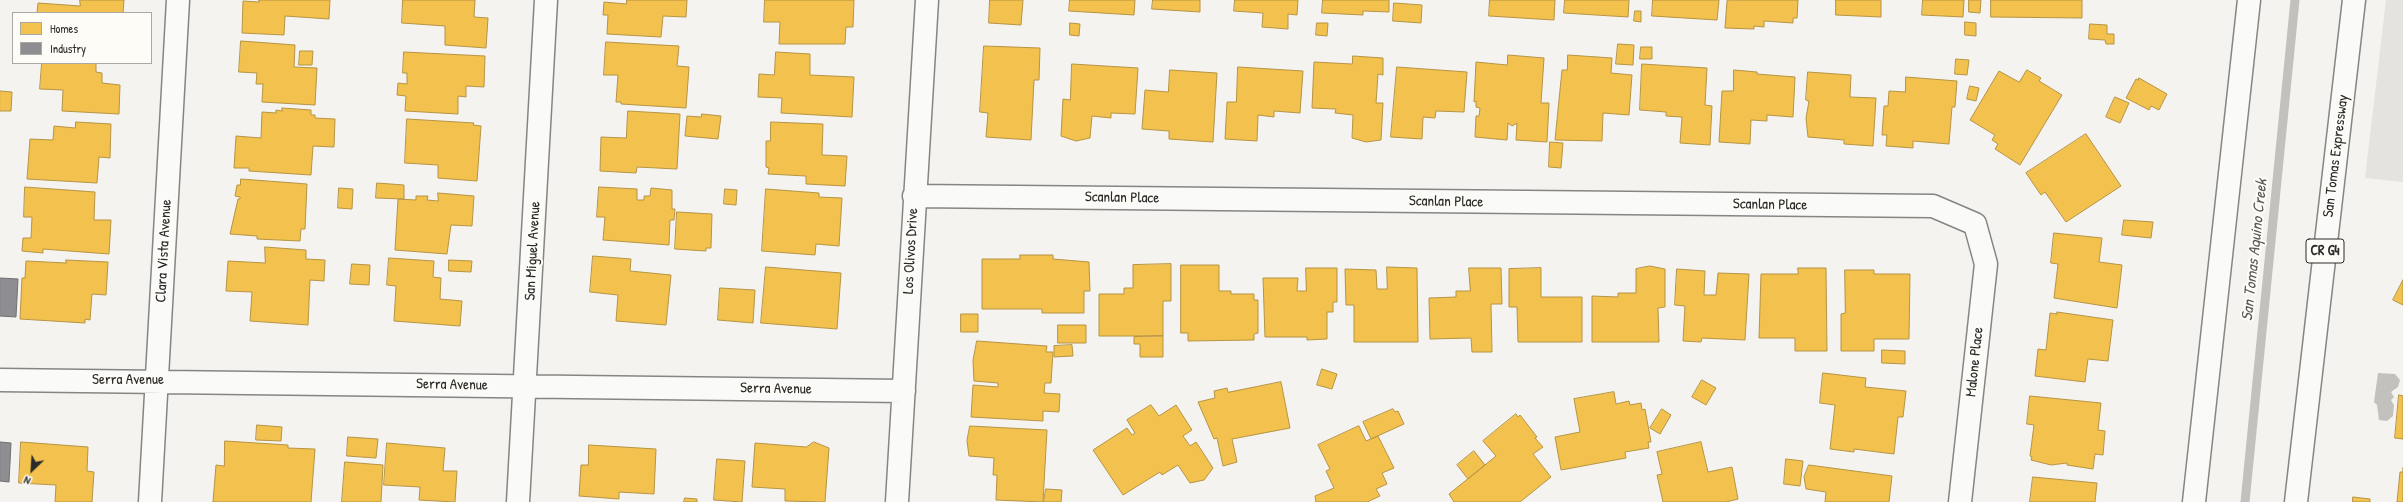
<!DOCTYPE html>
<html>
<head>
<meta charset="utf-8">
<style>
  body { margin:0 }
  #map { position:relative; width:2403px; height:502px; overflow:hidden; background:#f4f3f0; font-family:"Patrick Hand",sans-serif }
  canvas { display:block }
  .legend { position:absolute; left:12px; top:12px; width:140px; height:52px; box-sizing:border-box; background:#fdfcf7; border:1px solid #a9a8a5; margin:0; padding:5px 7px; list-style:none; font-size:12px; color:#2b2b2b }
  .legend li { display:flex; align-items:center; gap:8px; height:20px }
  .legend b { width:20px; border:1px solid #a9a8a5 }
  .north { position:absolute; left:12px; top:450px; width:40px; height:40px; -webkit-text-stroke:3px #fdfcf7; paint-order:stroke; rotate:205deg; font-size:11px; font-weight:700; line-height:16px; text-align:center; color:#2b2b2b }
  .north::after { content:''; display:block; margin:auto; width:14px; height:18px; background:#2b2b2b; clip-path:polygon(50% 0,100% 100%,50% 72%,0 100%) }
</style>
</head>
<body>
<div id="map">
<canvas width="2403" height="502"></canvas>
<ul class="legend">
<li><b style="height:11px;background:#f2c14e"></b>Homes</li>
<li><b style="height:11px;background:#8d8d92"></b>Industry</li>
</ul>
<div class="north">N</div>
</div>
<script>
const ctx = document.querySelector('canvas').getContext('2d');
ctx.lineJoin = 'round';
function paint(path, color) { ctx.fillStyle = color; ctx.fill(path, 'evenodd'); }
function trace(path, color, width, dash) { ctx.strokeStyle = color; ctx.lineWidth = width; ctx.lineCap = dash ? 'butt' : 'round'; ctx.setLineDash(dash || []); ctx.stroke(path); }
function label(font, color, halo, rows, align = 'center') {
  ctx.font = font + ' "Patrick Hand",sans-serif'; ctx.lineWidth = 4; ctx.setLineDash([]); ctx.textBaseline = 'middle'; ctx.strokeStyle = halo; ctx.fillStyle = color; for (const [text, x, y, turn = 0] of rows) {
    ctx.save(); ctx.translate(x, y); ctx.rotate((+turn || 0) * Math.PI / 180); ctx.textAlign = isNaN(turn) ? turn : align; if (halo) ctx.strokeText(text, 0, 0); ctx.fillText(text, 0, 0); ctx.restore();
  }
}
const green = new Path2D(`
  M2386,0h17v182l-38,-4z`);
const water = new Path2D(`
  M2378,373l17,1 5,6 -2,7 -7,5 3,5 -3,3 3,5 -1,11 -6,5 -8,-1 -2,-15 -3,-3z`);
const homes = new Path2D(`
  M80,0h44l-1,13h-86l1,-10 42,3z
  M259,0h71l-1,19 -44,-3 -1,19 -42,-2 1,-32 16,1z
  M403,0h72l-1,17 14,1 -2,30 -41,-3v-19l-43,-3z
  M627,0h60l-1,17 -23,-1 -2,21 -54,-3 1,-19h-5l1,-13 22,2z
  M765,0h89l-1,27h-7l-1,17h-66l1,-22h-16z
  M990,0h33l-2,25 -32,-2z
  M1070,0h65l-1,15 -65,-4z
  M1153,0h47v12l-48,-3z
  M1235,0h63l-1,15 -9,-1v15l-26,-2 1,-14 -29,-2z
  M1323,0h66v12l-26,-1v4l-41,-2z
  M1490,0h65l-1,20 -65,-4z
  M1565,0h64l-1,17 -64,-4z
  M1653,0h66l-2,20 -65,-4z
  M1729,0h69l-1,18h-4v5l-29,-2v6l-10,-1v3l-29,-1 2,-27z
  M1836,0h45v17l-45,-2z
  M1923,0h41l-1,17 -41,-2z
  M1969,0h12l-1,13 -11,-1z
  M1991,0h91v18l-91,-1z
  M1394,3l28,2 -1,18 -28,-2z
  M1635,11h6v11l-7,-1z
  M1965,22l11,1v13l-11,-1z
  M1070,23l10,1 -1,12 -9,-1z
  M1317,23h11l-1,13 -11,-1z
  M2090,24l17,1v9h7v10h-8l-1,-4 -16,-1z
  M241,41l54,4 -1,22 23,1 -2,37 -53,-3 1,-18h-7l1,-11 -18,-1z
  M606,42l73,4 -2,20 12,1 -3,41 -65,-4v-2h-5l2,-27h-14z
  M1618,44l16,1 -1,20 -17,-1z
  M984,46l56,2 -1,32h-5l-3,60 -45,-3 2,-24 -8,-1z
  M1641,47h11v12h-12z
  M300,51h13l-1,14h-13z
  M404,52l81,4 -1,31 -18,-1v11l-8,-1v18l-53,-3 1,-15 -9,-1 1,-12 9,1v-11h-4z
  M776,52l34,2v21l44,2 -2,40 -71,-4 1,-15 -24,-1 1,-23 15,1z
  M1508,55l36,3 -3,45h8l-2,39 -31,-2 1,-17 -5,3 -4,-3 -1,17 -32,-3 1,-21h3l1,-8 -4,-1v-6l-2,1 2,-40 31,3z
  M1568,55l44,3 -1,15 21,2 -3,40 -26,-2 -1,28 -47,-1 7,-70h5z
  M1353,56l30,2v17l-5,-1 -2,29h7l-2,37 -15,2 -14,-4 1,-23 -18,-2 1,-4 -24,-1 2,-46 38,2z
  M1956,59l13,1 -2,15 -12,-1z
  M42,63h54v9l6,1v10l18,2 -1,29 -57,-3 1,-21 -23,-1z
  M1072,64l66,4 -3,46 -24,-1v5l-19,-2 -2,22 -14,3 -15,-5 2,-37 7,1z
  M1642,64l65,4 -2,37 7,1 -2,39 -30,-2 2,-26 -16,-1v-4l-26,-2z
  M1238,67l65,4 -3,42 -26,-2v6l-16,-2 -1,26 -32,-2 2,-37h9z
  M1397,67l70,5 -3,40 -28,-1 -1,7 -12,-1 -1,22 -31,-2z
  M1170,70l47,3 -4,69 -44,-3v-8l-27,-2 3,-39 23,2z
  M1734,70l23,2v2l38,3 -2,40 -26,-2v6l-16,-1 -1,24 -31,-2 3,-51h11z
  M2027,70l14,8 -2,3 23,14 -42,70 -25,-16 3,-5 -6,-4 3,-5 -25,-15 29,-49 20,11z
  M1808,72l43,3 -1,22 26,1 -3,48 -29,-2v-4l-36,-3 -2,-19 3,-17 -3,-1z
  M1906,77l51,4 -2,26h-3l-3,37 -36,-3v7l-27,-2 1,-11h-5l2,-29h4l1,-15 16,1z
  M2139,78l28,16 -8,16 -8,-4 -2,4 -23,-12 10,-19 2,1z
  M1970,86l9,2 -3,13 -9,-2z
  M0,91l12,1 -1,19h-11z
  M2115,97l14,6 -9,20 -14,-6z
  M282,108l29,2v5h4v3l20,1 -1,28 -21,-1 -2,29 -62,-4v-3h-15l2,-32 25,2 1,-26 14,1v-3l6,1z
  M628,111l52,3 -3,55 -40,-2 -1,6 -36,-2 1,-34 25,1z
  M702,114l19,2 -3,23 -33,-3 2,-20 14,1z
  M407,119l67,4 -1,2 8,1 -4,55 -39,-3v-13l-33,-2z
  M76,122l35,2 -1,34 -11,-1 -2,26 -70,-4 3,-40 23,1 1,-14 21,2z
  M771,122l52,2 -1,31 25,1 -2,30 -39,-2v-8l-38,-2 1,-6 -3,-1v-26h4z
  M2086,134l35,52 -55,36 -21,-30 -4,3 -15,-22z
  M1550,142l13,1 -2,25 -12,-1z
  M241,179l66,5 -2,45h-4l-1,12 -43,-2v-3l-27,-2 8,-35h2v-2l-5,-1 2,-11h3z
  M377,183l27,2v14l-28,-1z
  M25,187l70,5 -1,28h17l-2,34 -66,-5v4l-21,-2 1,-13h8l1,-21h-8z
  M599,187l38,2v11h7v-4h6l1,-8 21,2v19h3l-1,11h-4l-1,25 -66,-5 2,-23h-8z
  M339,188l14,1 -1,20 -14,-1z
  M725,189l12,1 -1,15 -12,-1z
  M766,189l53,4v4l23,1 -3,48 -23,-2 -1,11 -53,-4z
  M438,193l36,3 -2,30 -21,-1 -4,29 -52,-4 3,-51 18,1v-4h12l-1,4 11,1z
  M677,212l35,2 -1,34h-5v3l-31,-2z
  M2124,220l29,2 -2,16 -29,-3z
  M2054,233l48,5 -3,24 23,3 -5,43 -63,-10 4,-34 -7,-1z
  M265,247l41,3v9l19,1 -1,21 -14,-1 -2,45 -58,-4 2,-29 -26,-1 2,-30 37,2z
  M1020,255h33v4l36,3 1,29h-6v22h-42v-4h-60v-50h38z
  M593,256l38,3 -1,12 41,4 -5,50 -50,-4 2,-26 -28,-3z
  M389,258l45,3 -1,16 8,1 -1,21 22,2 -2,25 -66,-5 2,-35 -9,-1z
  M66,260l42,2 -2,33 -14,-1 -2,26 -5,-1v4l-65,-4 2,-41h3l1,-17 40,2z
  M449,260l23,1 -1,11 -22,-1z
  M352,264l18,1 -1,20 -19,-1z
  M1171,264v37h-8v35h-64v-42h25v-6h9v-23z
  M1181,265h38v26h12v3h23v6h4v33l-4,1v6l-66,1v-8h-7z
  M1650,266l15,3v38l-7,1 1,34h-67v-46l26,1v-4h18v-24z
  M766,267l75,6 -4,56 -76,-6z
  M1387,267l30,1 1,74h-64v-37h-8l-1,-36 31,1 1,19h10z
  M1306,268h31v34h-4v10h-6v27l-20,1v-3h-42l-2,-59h35l-1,13h9z
  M1469,268h32l1,36h-11l1,48h-20l-1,-14 -41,1 -1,-41 27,-1v-6h14z
  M1541,268v29h41v45h-64l-1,-35h-8v-38z
  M1798,268h28l1,83h-32v-13h-36l2,-64h37z
  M1677,269l28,2 -1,24h12l2,-22 31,1 -4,66 -43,-2 -1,4 -18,-1 2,-35 -10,-1z
  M1845,270h29v4h36l-1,65h-35v12h-33v-37l4,-1z
  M2403,280v25l-10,-5z
  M720,288l35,2 -2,33 -35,-3z
  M2057,312l56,8 -5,41 -20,-2 -3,23 -50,-6 3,-27 8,1 4,-37 7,1z
  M961,314h17v18h-17z
  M1058,325h28v18h-28z
  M1163,336v21h-23v-13h-6v-7z
  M977,341l70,5 -1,6h7l-2,31h-6l-1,10 16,1 -1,18 -16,-1v10l-72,-4 2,-32 25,2v-4l-24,-2 -1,-20z
  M1072,345l1,11 -19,1v-11z
  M1882,350l23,1v13l-23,-1z
  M1322,369l15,5 -5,15 -15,-4z
  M1823,373l43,5 -1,9 41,4 -3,26h-5l-4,37 -40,-5v3l-24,-3 5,-44 -15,-2z
  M1702,380l14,8 -10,17 -14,-8z
  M1281,382l9,46 -58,11 5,23 -14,4 -6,-28 -3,1 -16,-37 17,-4 -1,-7 13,-3 1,4z
  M1614,392l2,12 13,-3 1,4 11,-2 1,7 3,-1 6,33h-3l1,6 -24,4 1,6 -65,12 -6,-33 25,-5 -6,-33z
  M2399,395l4,1v43l-8,-1z
  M2030,396l71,7 -3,27 7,1 -2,24 -8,-1 -2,15 -26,-4v-2l-16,2 -20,-5 1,-3 -2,-1 4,-31 -7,-1z
  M1151,405l8,11 17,-11 16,25 -9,6 7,10 6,-4 17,26 -9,12 -14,3 -12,-18 -16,10 -2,-3 -37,23 -30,-45 34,-22 5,7 3,-2 -8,-13z
  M1393,409l2,3 3,-1 6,13 -33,15 -8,-17z
  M1662,409l9,6 -11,19 -10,-6z
  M1516,414l2,3 2,-2 17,22 -2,1 8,9 -10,7 18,23 -31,25h-66l-5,-8 47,-38 -13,-15z
  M257,425l25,2 -1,14 -25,-1z
  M970,426l77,4 -4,72 -47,-2 1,-25h-4l1,-17 -25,-2 -2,-15z
  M1359,426l7,15 12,-5 16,32 -12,5 5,11 -11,5 4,7 -13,6h-51l-1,-6 19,-8 -8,-17 4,-2 -12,-24z
  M348,437l30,2 -2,19 -29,-2z
  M225,441l63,4v3l27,1 -4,53h-98l3,-37 8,1z
  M21,442l67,5 -1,24 7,1 -2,30h-37l1,-17 -37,-2z
  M814,442l15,6 -4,54 -40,-1v-12l-33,-2 3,-44 51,4z
  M1701,442l7,30 24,-5 6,32 -12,3h-63l-6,-27 5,-1 -5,-22z
  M387,443l58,5 -2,23h14l-2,31 -36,-2 1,-13 -36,-2z
  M589,445l67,4 -2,45 -35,-2v7l-40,-3 2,-31h7z
  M1474,451l11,14 -17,14 -11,-14z
  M717,459l28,2 -3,41 -28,-2z
  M1786,459l17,2 -3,25 -16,-2z
  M345,462l38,3 -2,37h-39z
  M1809,465l83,11 -3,26h-64l1,-10 -20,-3 -2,-12z
  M2403,468v34h-6l3,-30h3z
  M2033,477l64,6 -2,19h-65z
  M1046,489l16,1 -1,12h-17z
  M2353,497l17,2v3h-17z
  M685,498l12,1v3h-13z`);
const industry = new Path2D(`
  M0,278l18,1 -2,38 -16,-1z
  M0,442l11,1 -2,39 -9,-1z`);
const stream = new Path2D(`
  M2245,502l50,-502`);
const minor = new Path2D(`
  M914,196l1019,10 42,18 11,40 -26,238
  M0,380l904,11
  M150,502l28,-502
  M518,502l28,-502
  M897,502l30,-502`);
const trunk = new Path2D(`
  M2194,502l55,-502
  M2296,502l58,-502`);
const shields = [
  [2325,251,38]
];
const shieldNames = [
  ["CR G4",2325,251]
];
const streetNames = [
  ["San Tomas Expressway",2336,156,-83],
  ["Scanlan Place",1122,198,1],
  ["Scanlan Place",1446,202,1],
  ["Scanlan Place",1770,205,1],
  ["Clara Vista Avenue",164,251,-87],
  ["San Miguel Avenue",533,251,-87],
  ["Los Olivos Drive",911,251,-87],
  ["Malone Place",1975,362,-84],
  ["Serra Avenue",128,380],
  ["Serra Avenue",452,385,1],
  ["Serra Avenue",776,389,1]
];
const waterNames = [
  ["San Tomas Aquino Creek",2255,250,-84]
];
paint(green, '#e4e3e0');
paint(water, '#c2c1be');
paint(homes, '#f2c14e');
trace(homes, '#b69444', 1);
paint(industry, '#8d8d92');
trace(industry, '#707073', 1);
trace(stream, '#c2c1be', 9);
trace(minor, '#858584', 25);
trace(trunk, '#858584', 25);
trace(minor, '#fafaf8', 22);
trace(trunk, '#fafaf8', 22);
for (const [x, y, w] of shields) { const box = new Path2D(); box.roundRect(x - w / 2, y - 12, w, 24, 3); ctx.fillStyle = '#fdfcf7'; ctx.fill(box); trace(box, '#2b2b2b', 1); }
label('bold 14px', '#2b2b2b', null, shieldNames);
label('15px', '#2b2b2b', '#fdfcf7', streetNames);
label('italic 16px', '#585857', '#fdfcf7', waterNames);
</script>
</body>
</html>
